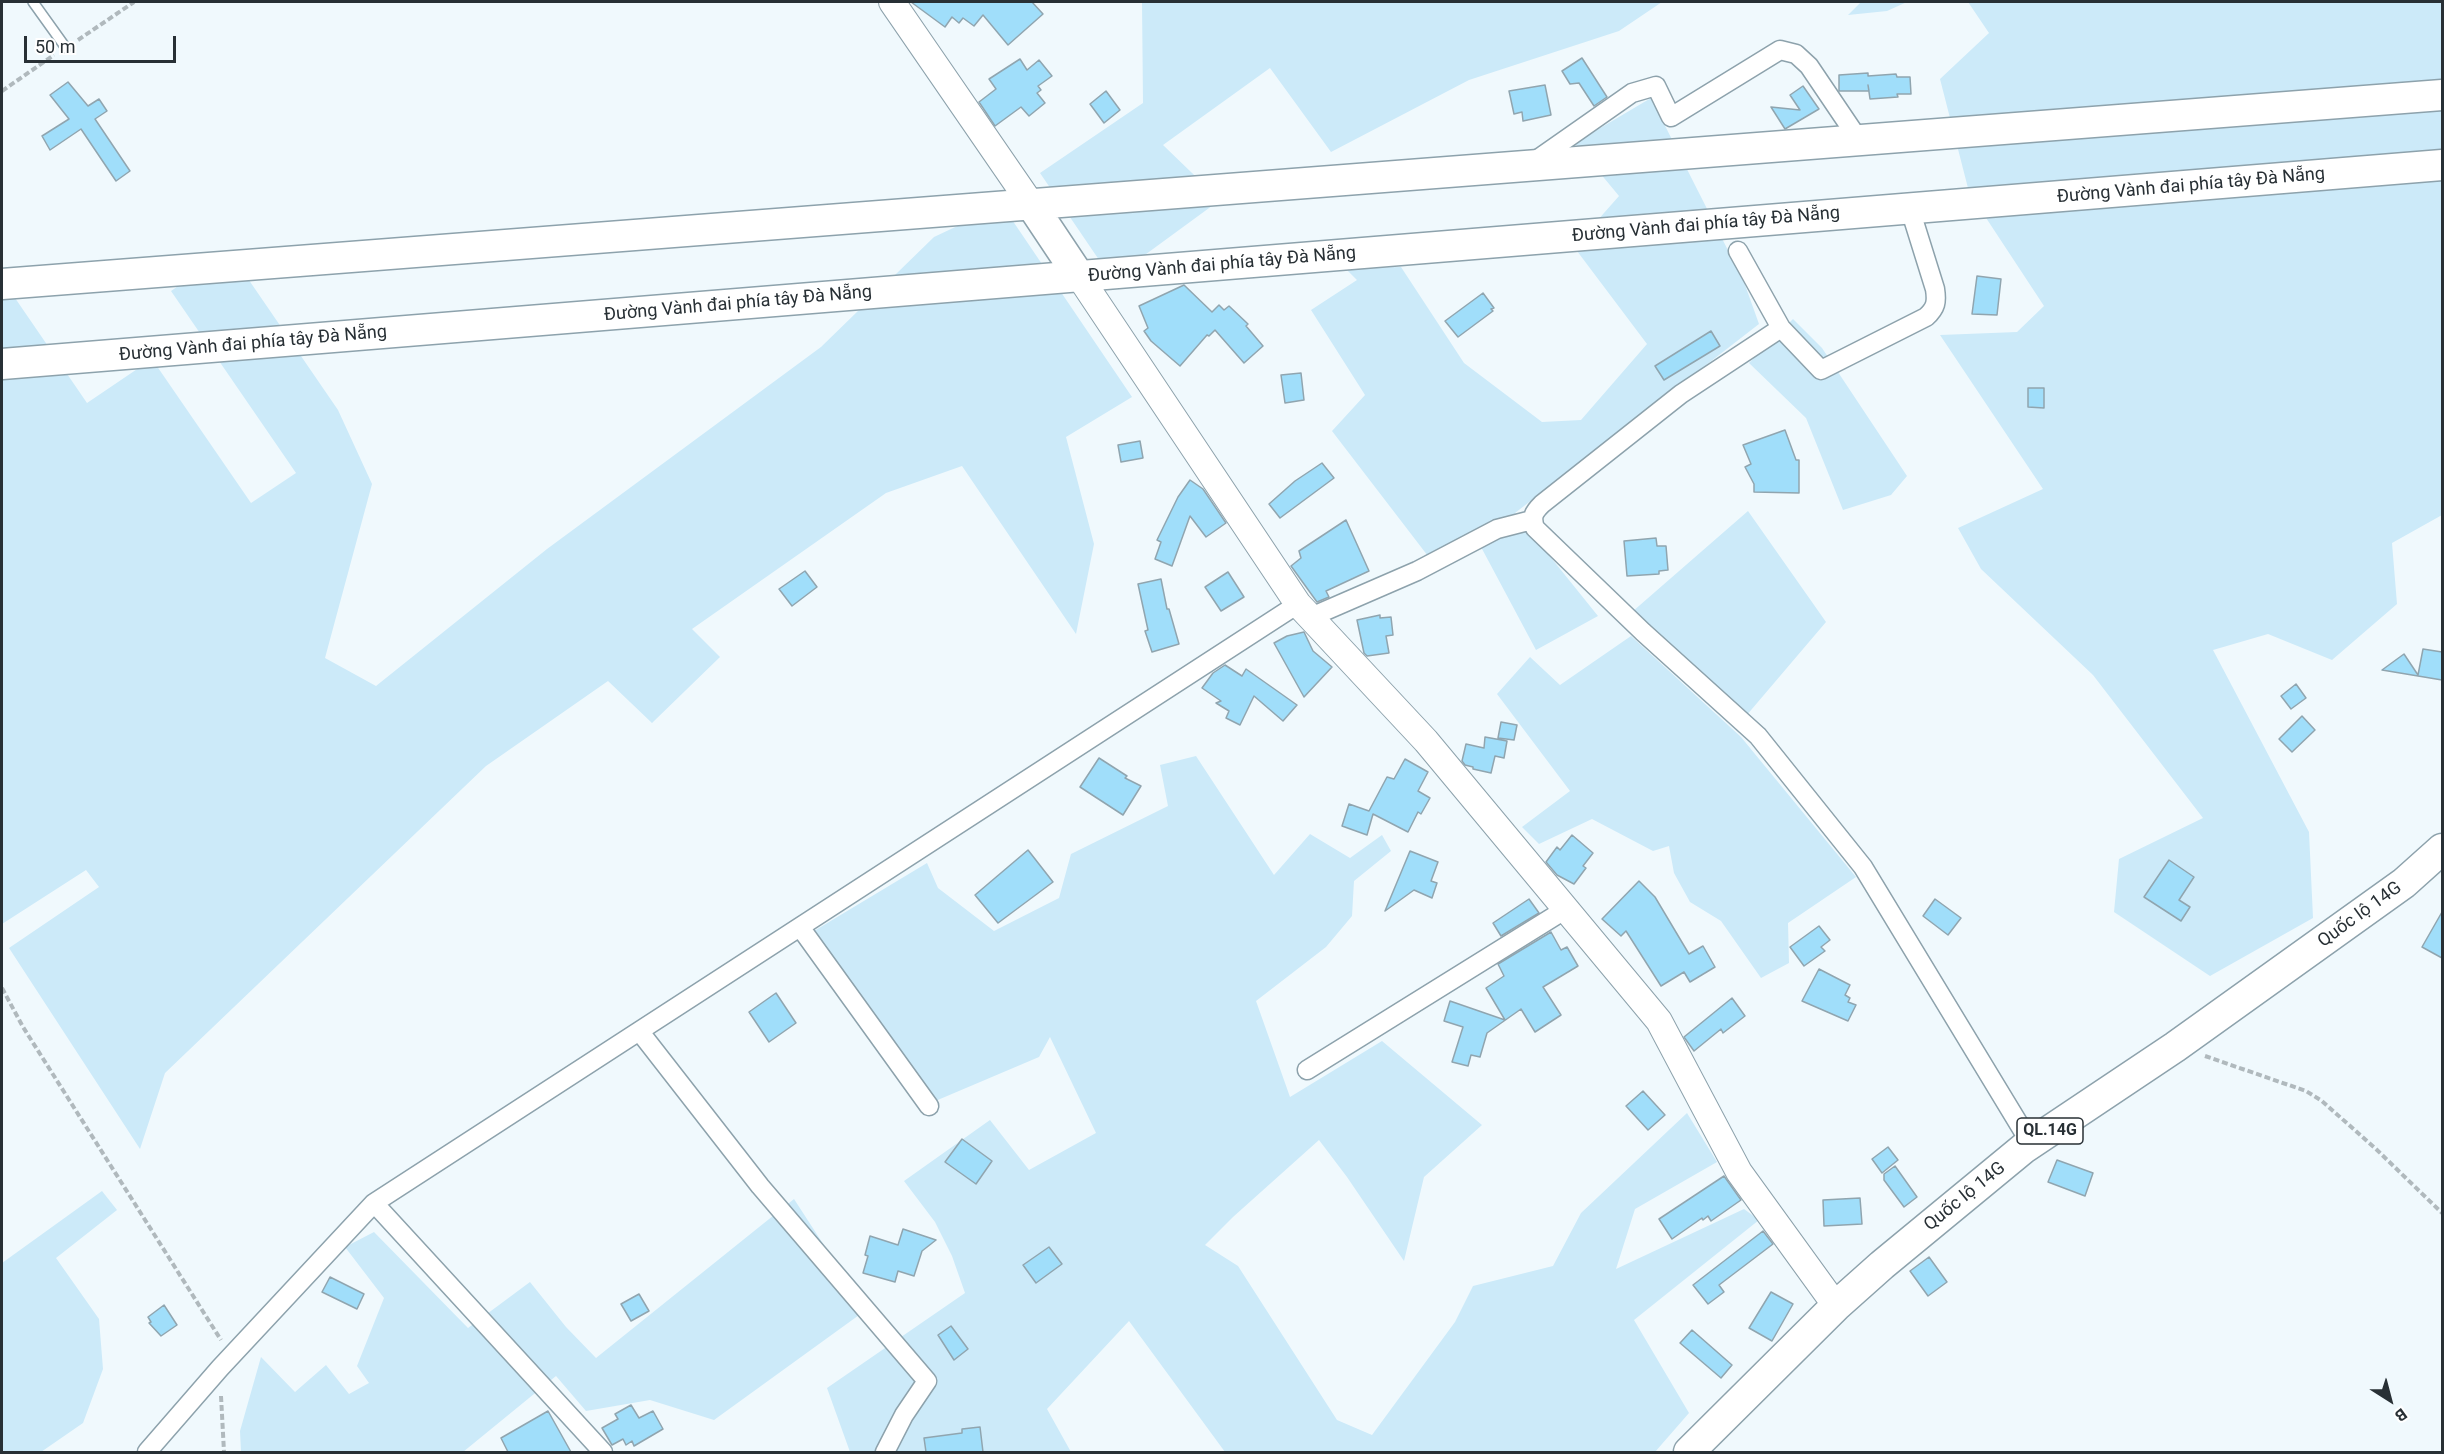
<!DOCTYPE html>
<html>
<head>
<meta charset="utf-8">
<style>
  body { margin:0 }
  #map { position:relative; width:2444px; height:1454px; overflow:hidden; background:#f0f9fd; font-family:Roboto,sans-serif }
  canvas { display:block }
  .frame { position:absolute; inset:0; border:3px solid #283035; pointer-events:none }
  .north { position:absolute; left:2360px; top:1370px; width:60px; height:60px; -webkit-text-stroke:4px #fff; paint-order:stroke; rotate:144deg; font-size:16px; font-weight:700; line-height:24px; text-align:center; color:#283035 }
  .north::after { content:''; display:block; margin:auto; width:21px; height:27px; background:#283035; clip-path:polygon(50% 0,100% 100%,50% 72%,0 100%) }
  .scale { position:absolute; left:24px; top:36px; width:152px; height:27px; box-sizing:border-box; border:3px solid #283035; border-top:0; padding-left:8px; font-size:18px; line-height:21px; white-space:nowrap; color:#283035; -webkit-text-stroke:4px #fff; paint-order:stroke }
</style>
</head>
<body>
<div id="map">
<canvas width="2444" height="1454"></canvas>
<div class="frame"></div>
<div class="north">B</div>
<div class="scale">50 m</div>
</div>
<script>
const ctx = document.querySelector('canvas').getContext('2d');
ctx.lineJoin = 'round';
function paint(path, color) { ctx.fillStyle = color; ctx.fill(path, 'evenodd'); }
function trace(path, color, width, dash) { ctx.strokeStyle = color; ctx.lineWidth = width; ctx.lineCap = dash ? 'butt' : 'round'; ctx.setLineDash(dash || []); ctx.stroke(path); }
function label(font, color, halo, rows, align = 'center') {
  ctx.font = font + ' Roboto,sans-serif'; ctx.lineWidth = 4.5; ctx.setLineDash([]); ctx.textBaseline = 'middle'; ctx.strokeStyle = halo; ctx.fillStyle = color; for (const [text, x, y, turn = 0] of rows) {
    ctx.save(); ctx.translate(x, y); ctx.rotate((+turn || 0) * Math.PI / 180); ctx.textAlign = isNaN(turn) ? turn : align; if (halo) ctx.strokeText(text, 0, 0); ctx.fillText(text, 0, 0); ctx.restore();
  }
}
const green = new Path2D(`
  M1142,2h520l-43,29 -150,49 -138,72 -61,-84 -107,77 57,55 -108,79 -72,-106 103,-70z
  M1861,2h46l-20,9 -39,4z
  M1968,2h474v513l-50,28 5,61 -65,56 -64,-26 -55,16 96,182 4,86 -103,58 -96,-64 5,-53 84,-41 -110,-143 -112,-106 -23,-41 85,-39 -103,-154 77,-3 27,-26 -75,-114 -29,-113 49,-46z
  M1651,98l93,184 15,42 -244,189 83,103 -62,34 -55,-103 -50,13 -99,-129 33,-36 -54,-85 46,-30 -12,-12 56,-1 63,96 78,59 39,-2 66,-76 -73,-97 45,-51 -44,-53z
  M1002,205l130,192 -66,40 28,107 -18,90 -114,-168 -76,27 -194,136 28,28 -68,66 -44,-42 -122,85 -321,307 -25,76 -131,-201 90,-61 -13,-17 -84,54v-645l85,124 65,-44 99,144 45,-30 -125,-182 58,-40 109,159 34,74 -47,174 51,28 171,-137 274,-202 113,-110z
  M1793,319l29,29 85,128 -16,19 -48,15 -37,-92 -57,-55z
  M1748,511l78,111 -80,94 -114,-104z
  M1631,636l110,101 115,140 -68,46 1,40 -28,15 -40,-57 -31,-19 -16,-29 -5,-27 -16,5 -61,-32 -53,25 -17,-17 48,-36 -73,-97 33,-37 30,28z
  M1196,756l78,119 36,-41 40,24 32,-23 9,16 -37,30 -2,35 -26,31 -70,54 34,96 92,-56 100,84 -58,52 -20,84 -57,-84 -28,-37 -86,77 -28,28 33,21 99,154 35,15 83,-113 18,-36 80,-20 28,-53 106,-100 30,49 -82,47 -19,60 128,-60 15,11 -125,100 55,93 -34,39h-430l-96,-131 -82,88 24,43h-221l-23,-64 138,-95 -13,-37 -17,-34 -31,-41 86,-61 39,50 67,-37 -46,-96 -11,20 -106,45 -134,-162 128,-77 11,25 56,43 65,-33 12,-44 97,-48 -8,-41z
  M102,1191l15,19 -61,48 43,61 4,50 -20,54 -42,29h-39v-189z
  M794,1199l72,111 -152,110 -64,-20 -64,11 -30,-35 -93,76h-222l-1,-21 21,-74 34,35 31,-27 23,29 20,-11 -12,-17 27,-68 -39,-51 29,-15 94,96 62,-46 36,45 30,31z`);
const building = new Path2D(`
  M911,2h121l11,12 -35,31 -25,-30 -9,11 -11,-8 -4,5 -7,-6 -7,10z
  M1582,58l25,39 -13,9 -15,-23 -9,1 -8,-13z
  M1020,59l7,11 12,-10 13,16 -14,10 3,4 -4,3 8,10 -16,13 -8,-9 -26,19 -16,-24 17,-13 -7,-10z
  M1868,73v3l28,-2 1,3h13l1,17h-14l1,3 -28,2 -2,-14 1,6h-30v-16z
  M68,82l20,24 11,-7 8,12 -12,8 35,52 -14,10 -35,-52 -31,21 -8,-14 27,-17 -19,-24z
  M1545,85l6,30 -28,6 -1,-9 -8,2 -5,-23z
  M1803,86l16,23 -34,20 -14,-22 29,3 -10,-15z
  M1106,91l14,19 -16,13 -14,-19z
  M1977,276l24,3 -4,36 -25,-1z
  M1184,285l28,27 7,-7 5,5 5,-4 19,18 -2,2 17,20 -19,17 -29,-33 -6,6 -2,-1 -27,31 -29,-25 -7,-10 4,-3 -9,-22z
  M1483,293l11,15 -3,1 2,2 -35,26 -13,-16z
  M1711,331l9,15 -56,34 -9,-14z
  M1301,373l3,27 -19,3 -4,-28z
  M2028,388h16v20l-16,-1z
  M1785,430l11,30h3v33l-45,-1v-8l-9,-17 6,-3 -8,-19z
  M1140,441l3,17 -22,4 -3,-17z
  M1322,463l12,15 -54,40 -11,-14 26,-23z
  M1190,480l13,9 23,34 -20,14 -16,-21 -18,50 -17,-7 6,-17 -4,-2 21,-43z
  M1346,520l23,51 -43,20 3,6 -12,5 -26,-36 10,-8 -2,-7z
  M1656,538l1,8h9l2,24 -9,1v3l-32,2 -3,-35z
  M805,571l12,16 -25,19 -13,-17z
  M1228,572l16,25 -23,14 -16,-24z
  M1161,579l6,30h2l10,35 -27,8 -7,-21 3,-1 -10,-46z
  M1380,615v3l11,-1 2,18 -7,1 3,17 -22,3 -3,-3 -7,-33z
  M1304,632l9,19 19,16 -28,30 -30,-54 13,-7z
  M2423,649l19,3v28l-60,-10 22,-16 14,21z
  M1225,665l17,11 4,-7 51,36 -14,16 -29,-25 -14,29 -14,-7 3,-7 -13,-8 5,-2 -19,-13 11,-15z
  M2296,684l10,14 -15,11 -10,-13z
  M2302,716l13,14 -23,22 -13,-13z
  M1501,722l16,3 -3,15 -16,-2z
  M1485,737l22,4 -3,17 -9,-2 -4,17 -18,-4v-2l-8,-2 -3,-4 4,-17 18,4z
  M1099,758l28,18 -2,2 16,8 -18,29 -43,-28z
  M1405,759l23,13 -10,19 12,7 -9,16 -3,-2 -10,20 -35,-18 -6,21 -25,-9 7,-22 20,7 18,-34 7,2z
  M1572,835l21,18 -10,13 3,2 -12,16 -17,-9 -11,-13 11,-15 3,3z
  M1028,850l25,32 -55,41 -23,-28z
  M1410,851l28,11 -7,19 6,2 -5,15 -18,-8 -29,21z
  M2169,860l25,17 -15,23 11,7 -9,14 -37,-24z
  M1639,881l16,16 34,57 14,-8 12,21 -25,15 -6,-10 -23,14 -35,-55 -5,5 -19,-17z
  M1529,899l10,14 -38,23 -8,-13z
  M1935,899l26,19 -13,17 -25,-19z
  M2442,912v46l-20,-11z
  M1819,926l11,14 -9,7 4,4 -21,15 -14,-19z
  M1551,932l10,18 6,-3 11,19 -35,21 18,28 -26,17 -14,-23 -34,24 -7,24 -9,-2 -3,11 -16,-4 11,-35 -19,-6 6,-20 55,19 -19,-32 18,-12 -6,-12z
  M1819,969l31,16 -5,10 5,3 -2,4 8,3 -8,16 -46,-20z
  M776,993l20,30 -27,19 -20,-30z
  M1732,998l13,18 -22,17 -2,-4 -27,22 -10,-14z
  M1643,1091l22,24 -17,15 -22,-24z
  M962,1139l30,22 -16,23 -31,-22z
  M1888,1147l10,13 -16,13 -10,-14z
  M2057,1160l36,13 -8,23 -37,-14z
  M1895,1166l22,31 -13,10 -20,-27v-6z
  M1724,1176l17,24 -30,21 -3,-5 -5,4 -1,-2 -30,21 -13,-20z
  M1860,1198l2,26 -38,2 -1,-26z
  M903,1229l33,11 -14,11 -8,25 -16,-5 -3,11 -32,-9 5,-17 -3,-1 5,-19 28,9z
  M1763,1231l10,13 -54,41 5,7 -16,12 -15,-19z
  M1049,1247l13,17 -26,19 -13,-18z
  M1929,1257l18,25 -19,14 -18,-25z
  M330,1277l34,17 -7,15 -35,-17z
  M1771,1292l22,12 -21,37 -23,-13z
  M639,1294l10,17 -18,10 -10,-17z
  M164,1305l13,20 -16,11 -12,-13 2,-1 -3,-5z
  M951,1326l17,23 -14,11 -16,-25z
  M1692,1330l40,35 -11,13 -41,-35z
  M631,1405l8,13 14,-7 10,18 -29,17 -2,-5 -6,4 -3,-6 -11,6 -10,-17 16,-9 -3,-5z
  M548,1411l23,41h-63l-7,-14z
  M980,1427l3,25h-57l-2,-14 38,-5v-4z`);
const path = new Path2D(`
  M78,40l56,-38
  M2,91l52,-36
  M2,988l21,39 198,313
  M2205,1056l101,35 16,10 55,49 65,63
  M221,1396l3,56`);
const lane = new Path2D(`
  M33,2l33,46`);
const street = new Path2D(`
  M1532,163l100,-70 24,-7 15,31 109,-67 16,4 13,12 50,74
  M1738,251l43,77 40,42 105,-53c10,-9 11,-15 9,-28l-25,-80
  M1781,328l-100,66 -139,110c-8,8 -11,12 -7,24l108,104 115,104 105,131 168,277
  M1311,617l106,-46 80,-42 35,-9
  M800,927l129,179
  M640,1032l120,154 167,195 -23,34 -19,37
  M1307,1070l259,-161
  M374,1203l229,249
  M147,1452l73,-84 154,-165 924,-599`);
const secondary = new Path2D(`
  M892,2l139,202
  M1079,276l219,328 128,137 233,280 80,151 97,134`);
const primary = new Path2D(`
  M1031,204l48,72
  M2,284l2440,-189
  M2,364l2440,-199
  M1689,1452l147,-146 46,-41 142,-117 151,-101 229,-164 38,-34`);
const shields = [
  [2050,1131,66]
];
const shieldNames = [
  ["QL.14G",2050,1131]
];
const streetNames = [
  ["Đường Vành đai phía tây Đà Nẵng",2191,186,-5],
  ["Đường Vành đai phía tây Đà Nẵng",1706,225,-5],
  ["Đường Vành đai phía tây Đà Nẵng",1222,265,-5],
  ["Đường Vành đai phía tây Đà Nẵng",738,304,-5],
  ["Đường Vành đai phía tây Đà Nẵng",253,344,-5],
  ["Quốc lộ 14G",2360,915,-36],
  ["Quốc lộ 14G",1965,1197,-39]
];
paint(green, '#cceaf9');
paint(building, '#a0defa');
trace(building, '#90a5af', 1.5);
trace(lane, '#8da2ac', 12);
trace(street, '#8da2ac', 21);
trace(secondary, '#8da2ac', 28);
trace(primary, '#8da2ac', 33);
trace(path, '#b0b9bd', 4, [6, 3]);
trace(lane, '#fff', 9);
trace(street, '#fff', 18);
trace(secondary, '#fff', 26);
trace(primary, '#fff', 30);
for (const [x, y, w] of shields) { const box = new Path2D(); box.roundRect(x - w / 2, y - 13, w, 26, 4.5); ctx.fillStyle = '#fff'; ctx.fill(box); trace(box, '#283035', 1.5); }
label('bold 16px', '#283035', null, shieldNames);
label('18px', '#283035', '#fff', streetNames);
</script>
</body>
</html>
